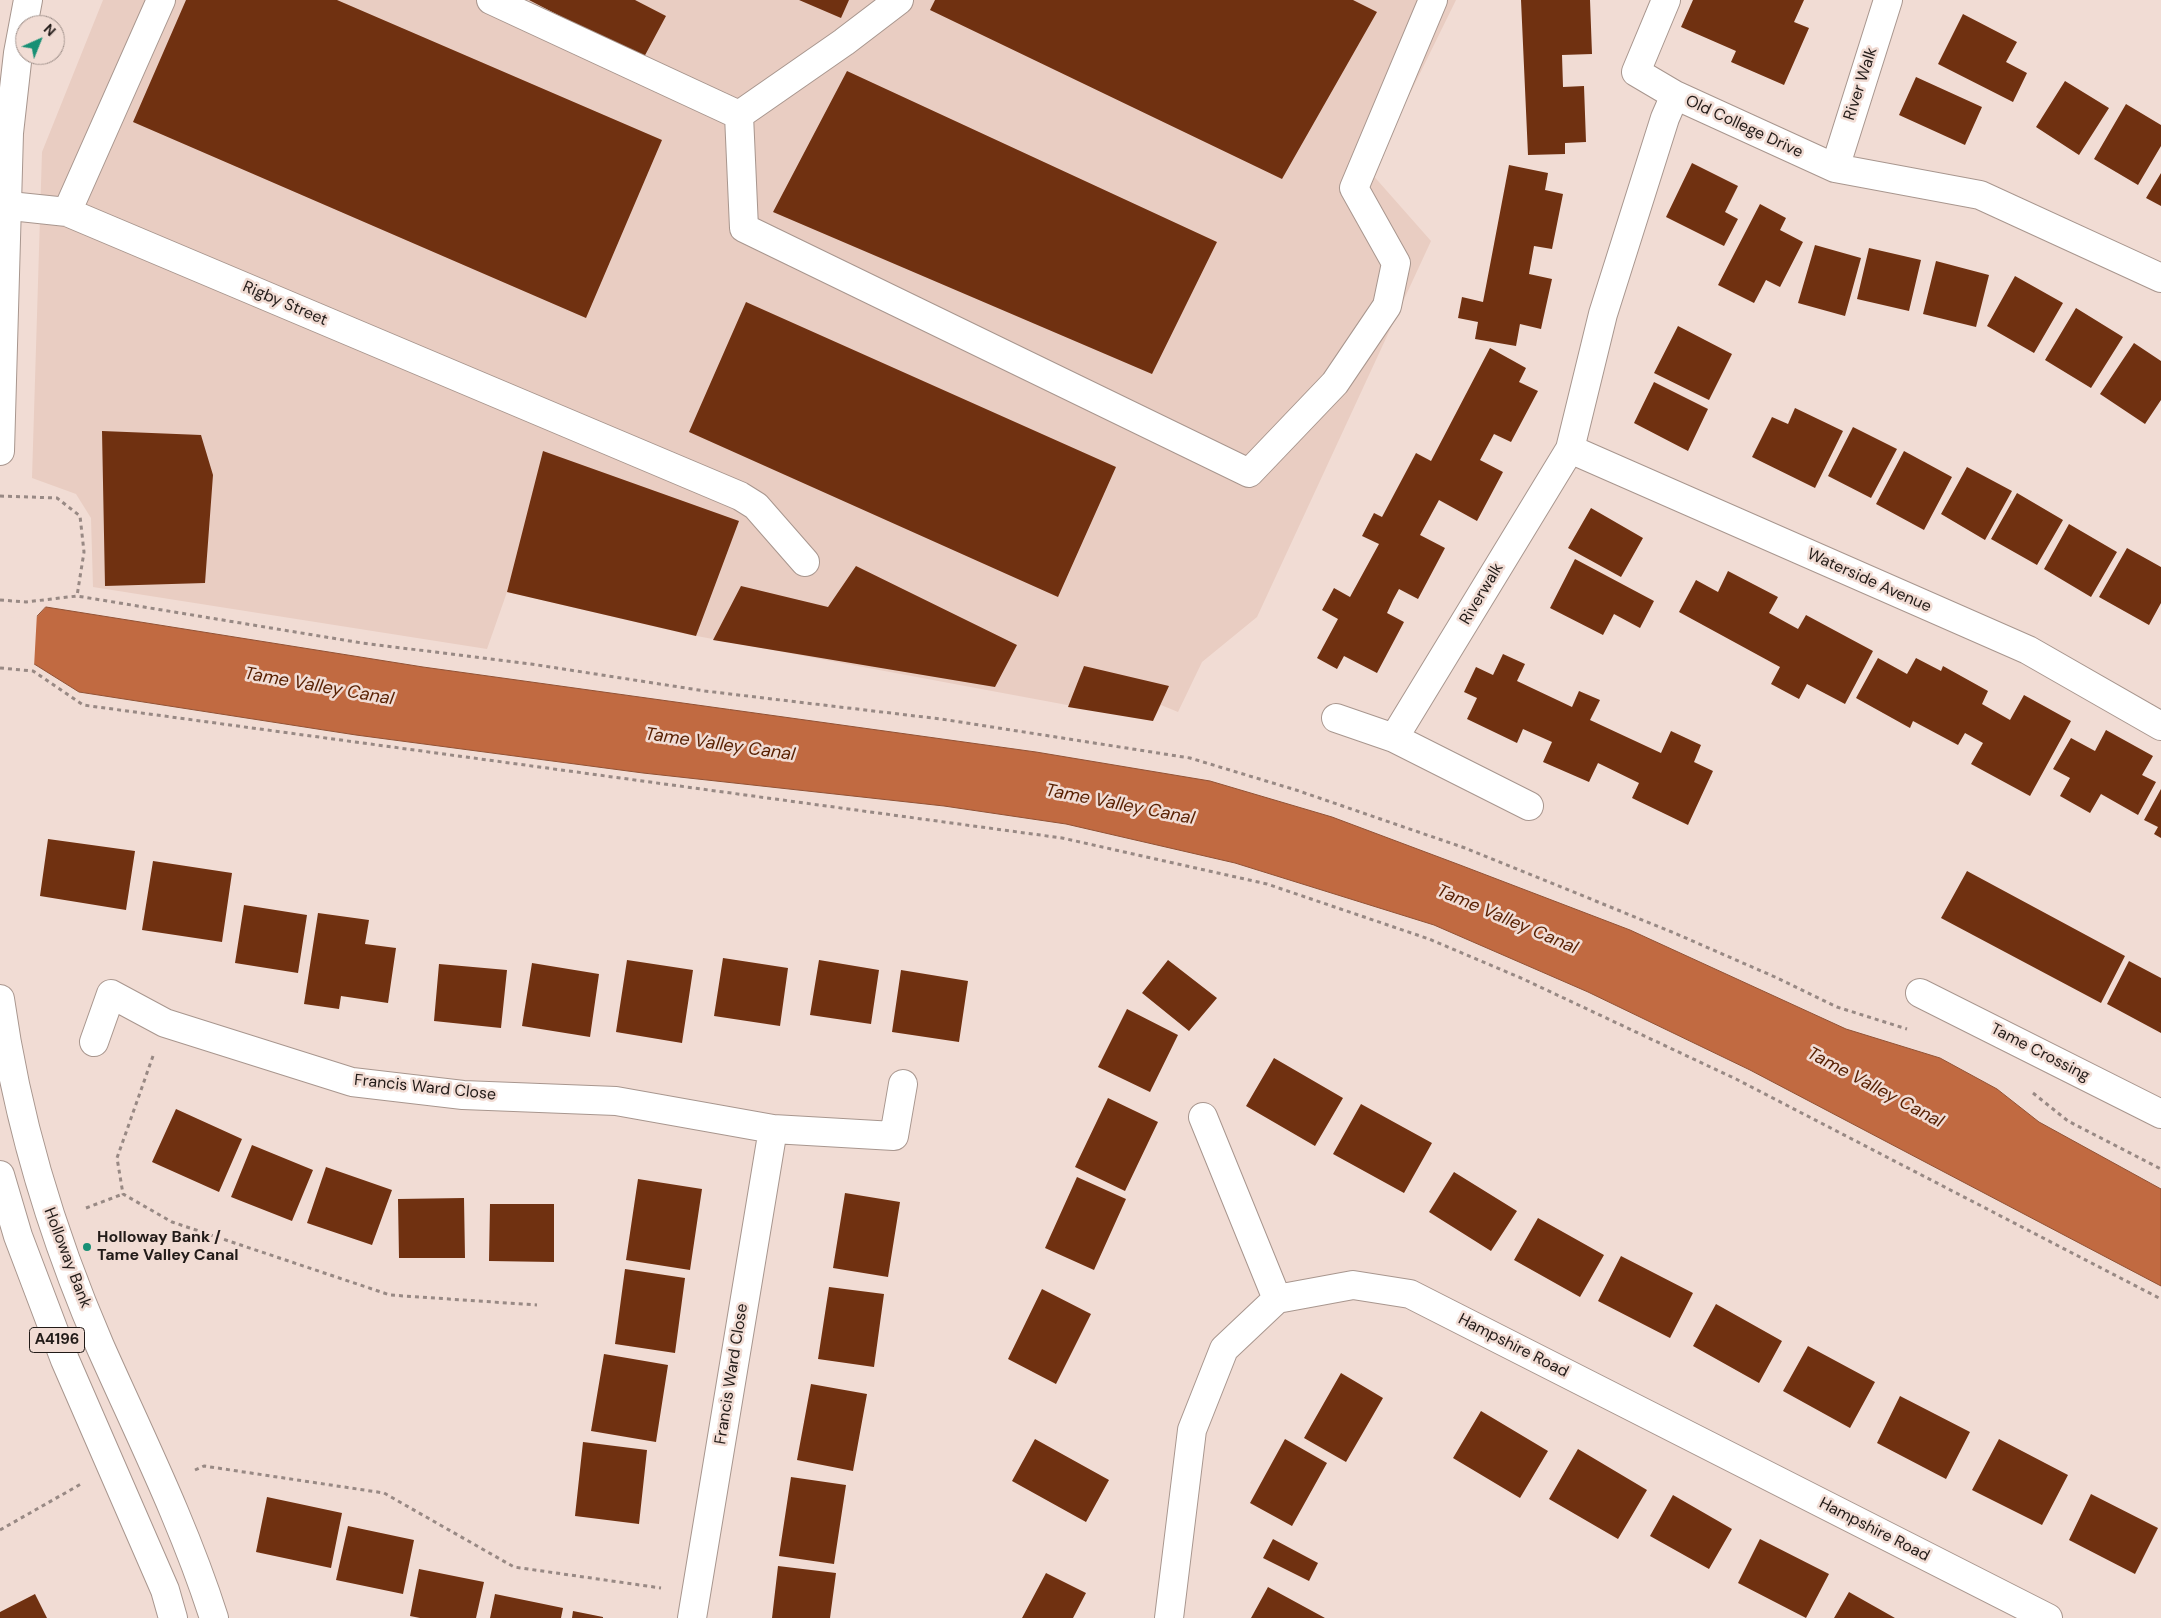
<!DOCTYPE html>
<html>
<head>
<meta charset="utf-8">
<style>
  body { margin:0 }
  #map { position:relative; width:2161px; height:1618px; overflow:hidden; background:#f1dcd4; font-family:"DM Sans",sans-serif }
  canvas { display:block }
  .north { position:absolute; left:15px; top:15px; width:50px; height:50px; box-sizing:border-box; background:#f1dcd4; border:1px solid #9e8f89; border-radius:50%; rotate:44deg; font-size:14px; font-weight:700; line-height:20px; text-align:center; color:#221b18 }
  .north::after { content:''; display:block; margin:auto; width:18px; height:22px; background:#189075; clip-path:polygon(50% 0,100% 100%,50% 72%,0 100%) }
</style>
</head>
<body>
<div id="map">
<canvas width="2161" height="1618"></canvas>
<div class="north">N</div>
</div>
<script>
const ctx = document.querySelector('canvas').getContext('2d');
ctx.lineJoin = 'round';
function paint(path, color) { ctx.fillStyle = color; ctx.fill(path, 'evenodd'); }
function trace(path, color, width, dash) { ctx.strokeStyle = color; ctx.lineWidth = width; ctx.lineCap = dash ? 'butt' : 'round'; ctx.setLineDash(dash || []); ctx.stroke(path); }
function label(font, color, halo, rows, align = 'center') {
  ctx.font = font + ' "DM Sans",sans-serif'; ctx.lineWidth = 5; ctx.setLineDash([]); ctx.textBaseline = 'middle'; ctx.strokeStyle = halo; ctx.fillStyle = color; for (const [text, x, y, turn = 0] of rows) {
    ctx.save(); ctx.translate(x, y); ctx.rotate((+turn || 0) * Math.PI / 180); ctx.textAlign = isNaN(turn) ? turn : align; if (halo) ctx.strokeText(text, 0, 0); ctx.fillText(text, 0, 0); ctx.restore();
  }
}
const built = new Path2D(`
  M103,0h1353l-85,173 60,68 -174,376 -55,45 -24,50 -17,-7 -8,16 -467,-87 -179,-42 -20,57 -394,-62 -2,-69 -15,-24 -44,-16 10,-326z`);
const water = new Path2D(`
  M46,607l377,60 613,85 174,29 122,36 128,48 170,65 216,99 94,29 57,31 42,33 122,67v97l-411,-216 -162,-78 -154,-67 -199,-62 -169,-39 -122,-18 -301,-33 -287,-38 -277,-43 -48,-30 1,-40z`);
const pier = new Path2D(`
  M37,613l-3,54 -3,-3 -31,-3v-45l31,3z`);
const building = new Path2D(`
  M186,0h151l325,140 -76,178 -453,-196z
  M529,0h106l31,16 -23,43z
  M799,0h50l-8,18z
  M935,0h418l24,12 -95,167 -352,-169z
  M1521,0h69l2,54 -30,1 1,32 21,-1 2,56 -21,1v11l-37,1z
  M1693,0h111l-10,22 15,6 -25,57 -53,-23 5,-11 -55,-24z
  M1963,14l54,28 -11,20 21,11 -14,29 -75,-38z
  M847,71l370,171 -65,132 -379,-162z
  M1916,77l66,30 -17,38 -66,-30z
  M2065,81l44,27 -30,47 -43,-28z
  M2126,104l35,21v21l-23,39 -44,-26z
  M1692,163l46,23 -13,26 13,7 -14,27 -58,-29z
  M1509,165l39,8 -3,17 18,4 -11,55 -18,-3 -5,28 23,5 -11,50 -21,-5 -4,22 -41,-7 3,-17 -20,-4 4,-21 21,5z
  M2161,173v33l-15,-8z
  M1760,204l26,14 -6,12 23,12 -23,45 -14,-7 -12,23 -36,-18z
  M1815,245l46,13 -16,58 -47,-13z
  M1869,248l52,12 -12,51 -52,-12z
  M1936,261l53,14 -13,52 -53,-13z
  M2015,276l48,27 -29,50 -47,-27z
  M746,302l370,165 -58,130 -369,-165z
  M2076,308l47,29 -32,51 -46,-28z
  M1678,326l54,28 -23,46 -55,-27z
  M2134,343l27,18v39l-16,24 -45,-30z
  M1490,348l36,20 -7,14 19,9 -27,51 -17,-8 -14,26 23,12 -26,49 -38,-21 -19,35 25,13 -27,51 -19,-10 -6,11 -6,13 17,9 -27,51 -33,-17 -7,13 -20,-11 21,-39 -16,-9 12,-22 16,9 29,-53 -17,-8 12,-23 8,4 34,-64 15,8z
  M1654,382l54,27 -20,42 -54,-28z
  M1795,408l48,23 -28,57 -63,-31 20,-40 16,7z
  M1853,427l44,22 -26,49 -43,-22z
  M102,431l99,4 12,40 -8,108 -100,3z
  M543,451l196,70 -43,115 -189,-44z
  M1904,451l48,26 -28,53 -48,-26z
  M1967,467l45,24 -27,49 -44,-26z
  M2017,493l46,27 -26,45 -46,-26z
  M1591,508l52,30 -22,39 -53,-29z
  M2069,524l48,28 -26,45 -47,-28z
  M2127,548l34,19v36l-12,22 -50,-28z
  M1575,559l79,42 -14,27 -26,-14 -11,21 -53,-27z
  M856,566l161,79 -22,42 -282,-47 28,-54 87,21z
  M1728,571l50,26 -9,16 29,16 8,-14 67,36 -28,53 -38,-20 -8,15 -28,-15 9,-17 -101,-55 17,-32 22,12z
  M1503,654l22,10 -8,17 55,26 7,-16 21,9 -10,20 71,33 10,-22 30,14 -7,17 19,9 -25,54 -56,-27 7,-15 -41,-20 -9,19 -46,-20 9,-20 -29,-13 -6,14 -50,-24 10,-21 -13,-6 12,-25 17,8z
  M1878,658l29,16 9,-16 25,13 2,-5 45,25 -6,13 28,16 14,-25 47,26 -41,75 -59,-32 12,-21 -18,-10 -7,12 -45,-24 -3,7 -54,-30z
  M1084,666l85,20 -16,35 -85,-14z
  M2106,730l47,26 -11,19 14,7 -18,33 -37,-21 -11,19 -30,-17 10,-18 -17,-9 18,-31 24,13z
  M2161,789v49l-7,-4 4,-7 -14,-7z
  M48,839l87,12 -9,59 -86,-14z
  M153,861l79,12 -10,69 -80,-12z
  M1967,871l158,85 -24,47 -160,-85z
  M244,905l63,10 -9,58 -63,-10z
  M318,913l51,7 -4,24 31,4 -8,55 -47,-7 -2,13 -35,-5z
  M723,958l65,10 -8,58 -66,-10z
  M627,960l66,10 -11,73 -66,-11z
  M819,960l60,10 -8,54 -61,-9z
  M1168,960l49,38 -28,33 -47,-38z
  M2129,961l32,17v55l-54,-29z
  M532,963l67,11 -9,63 -68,-11z
  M439,964l68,6 -6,58 -67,-7z
  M901,970l67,11 -9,61 -67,-10z
  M1127,1009l51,26 -28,57 -52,-25z
  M1274,1058l69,40 -28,48 -69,-40z
  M1108,1098l50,24 -33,69 -50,-24z
  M1361,1104l71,39 -28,50 -71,-39z
  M176,1109l66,30 -23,53 -67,-30z
  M252,1145l61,25 -21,51 -61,-24z
  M326,1167l66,23 -20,55 -65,-22z
  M1454,1172l63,39 -26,40 -62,-39z
  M1077,1177l49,22 -32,71 -49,-22z
  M638,1179l64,10 -12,81 -64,-10z
  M845,1193l55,9 -12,75 -55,-9z
  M464,1198l1,60h-66l-1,-59z
  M490,1204h64v58l-65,-1z
  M1538,1218l66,37 -24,42 -66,-37z
  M1621,1256l72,37 -23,45 -72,-37z
  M625,1269l60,9 -10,75 -60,-9z
  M829,1287l55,7 -10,73 -56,-8z
  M1042,1289l49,25 -35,70 -48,-25z
  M1716,1304l66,37 -23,42 -66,-37z
  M1808,1346l67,36 -25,46 -67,-37z
  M604,1354l64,11 -12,77 -65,-11z
  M1341,1373l42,25 -37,64 -42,-24z
  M811,1384l56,10 -14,77 -56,-11z
  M1900,1396l70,36 -24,47 -69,-36z
  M1481,1411l67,40 -28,47 -67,-40z
  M1035,1439l74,41 -23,42 -74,-41z
  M1285,1439l42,24 -35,63 -42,-23z
  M1999,1439l69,36 -26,50 -70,-35z
  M583,1442l64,8 -8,74 -64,-8z
  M1578,1449l69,41 -29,49 -69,-40z
  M791,1477l55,8 -12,79 -55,-8z
  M2091,1494l67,34 -23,46 -66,-34z
  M1673,1495l59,34 -23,40 -59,-33z
  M267,1497l75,16 -11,55 -75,-16z
  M348,1526l66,14 -11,54 -67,-14z
  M1273,1539l45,24 -9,18 -46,-23z
  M1760,1539l69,35 -23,44 -68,-35z
  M778,1566l58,7 -6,45h-58z
  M419,1569l65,13 -8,36h-56l-10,-2z
  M1046,1573l40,20 -13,25h-51z
  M1268,1587l57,31h-74z
  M1849,1592l46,26h-61z
  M35,1594l12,24h-47v-6z
  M495,1594l68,14 -2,10h-71z
  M573,1611l30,6v1h-31z`);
const path = new Path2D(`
  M0,496l57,2 23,18 4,36 -7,44
  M0,600l26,2 51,-6 285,47 169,21 174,27 236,28 249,39 106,32 169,58 207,84 103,45 62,30 70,22
  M0,668l33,3 50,34 979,133 205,46 162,55 92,39 215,101 425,220
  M153,1056l-36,102 6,36 49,28 218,73 147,10
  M2033,1093l35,28 93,48
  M86,1208l37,-14
  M195,1470l9,-4 180,27 130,74 147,21
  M0,1530l81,-46`);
const minor = new Path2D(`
  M491,0l248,115
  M1666,0l-30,72 39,23
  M739,115l5,113 505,245 86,-90 52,-77 9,-43 -42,-75 79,-188
  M739,115l105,-73 55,-42
  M1835,168l53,-168
  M0,205l67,7 673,284 16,10 49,56
  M67,212l94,-212
  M1570,449l458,201 133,76
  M1336,718l58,20 135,68
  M1394,738l176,-289 33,-135 62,-196 10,-23 160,73 145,27 181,83
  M1920,993l241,121
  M94,1042l17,-48 54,29 187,59 111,13 153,6 157,28
  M1203,1117l74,182
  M692,1618l81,-489 121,7 9,-52
  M1169,1618l23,-188 32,-81 53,-50 76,-14 57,9 638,324`);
const major = new Path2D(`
  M0,451l9,-318 9,-80 10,-53
  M0,999c17,122 51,234 100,347 40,90 84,178 114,272
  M0,1175l18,61 47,124 100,230 8,28`);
const markers = [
  [87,1247,5,"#189075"]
];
const shields = [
  [57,1340,55]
];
const shieldNames = [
  ["A4196",57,1340]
];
const streetNames = [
  ["River Walk",1861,84,-72],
  ["Old College Drive",1744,127,25],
  ["Rigby Street",285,304,23],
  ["Waterside Avenue",1869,581,24],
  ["Riverwalk",1482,594,-59],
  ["Tame Crossing",2040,1053,27],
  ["Francis Ward Close",425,1088,6],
  ["Holloway Bank",67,1258,69],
  ["Hampshire Road",1513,1346,27],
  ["Francis Ward Close",732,1374,-81],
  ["Hampshire Road",1874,1530,27]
];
const poiNames = [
  ["Holloway Bank /",97,1238],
  ["Tame Valley Canal",97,1256]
];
const waterNames = [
  ["Tame Valley Canal",319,687,10],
  ["Tame Valley Canal",720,745,8],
  ["Tame Valley Canal",1120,805,11],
  ["Tame Valley Canal",1507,920,23],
  ["Tame Valley Canal",1875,1088,28]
];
paint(built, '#e9cdc2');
paint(water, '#c16a41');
trace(water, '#915235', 1);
paint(pier, '#f1dcd4');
paint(building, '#703111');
trace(minor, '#a8968e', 30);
trace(major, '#a8968e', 30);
trace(path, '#988984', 3, [4, 4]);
trace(minor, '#fff', 28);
trace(major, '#fff', 28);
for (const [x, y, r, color] of markers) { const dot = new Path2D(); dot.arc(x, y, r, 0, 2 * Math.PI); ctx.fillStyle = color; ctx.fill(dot); trace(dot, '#f1dcd4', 2); }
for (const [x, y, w] of shields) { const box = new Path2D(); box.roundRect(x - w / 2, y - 12.5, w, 25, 4); ctx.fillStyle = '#f1dcd4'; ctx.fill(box); trace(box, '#221b18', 1); }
label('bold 15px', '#221b18', null, shieldNames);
label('16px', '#221b18', '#f1dcd4', streetNames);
label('bold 16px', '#221b18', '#f1dcd4', poiNames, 'left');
label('italic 18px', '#571f00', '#f1dcd4', waterNames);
</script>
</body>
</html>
